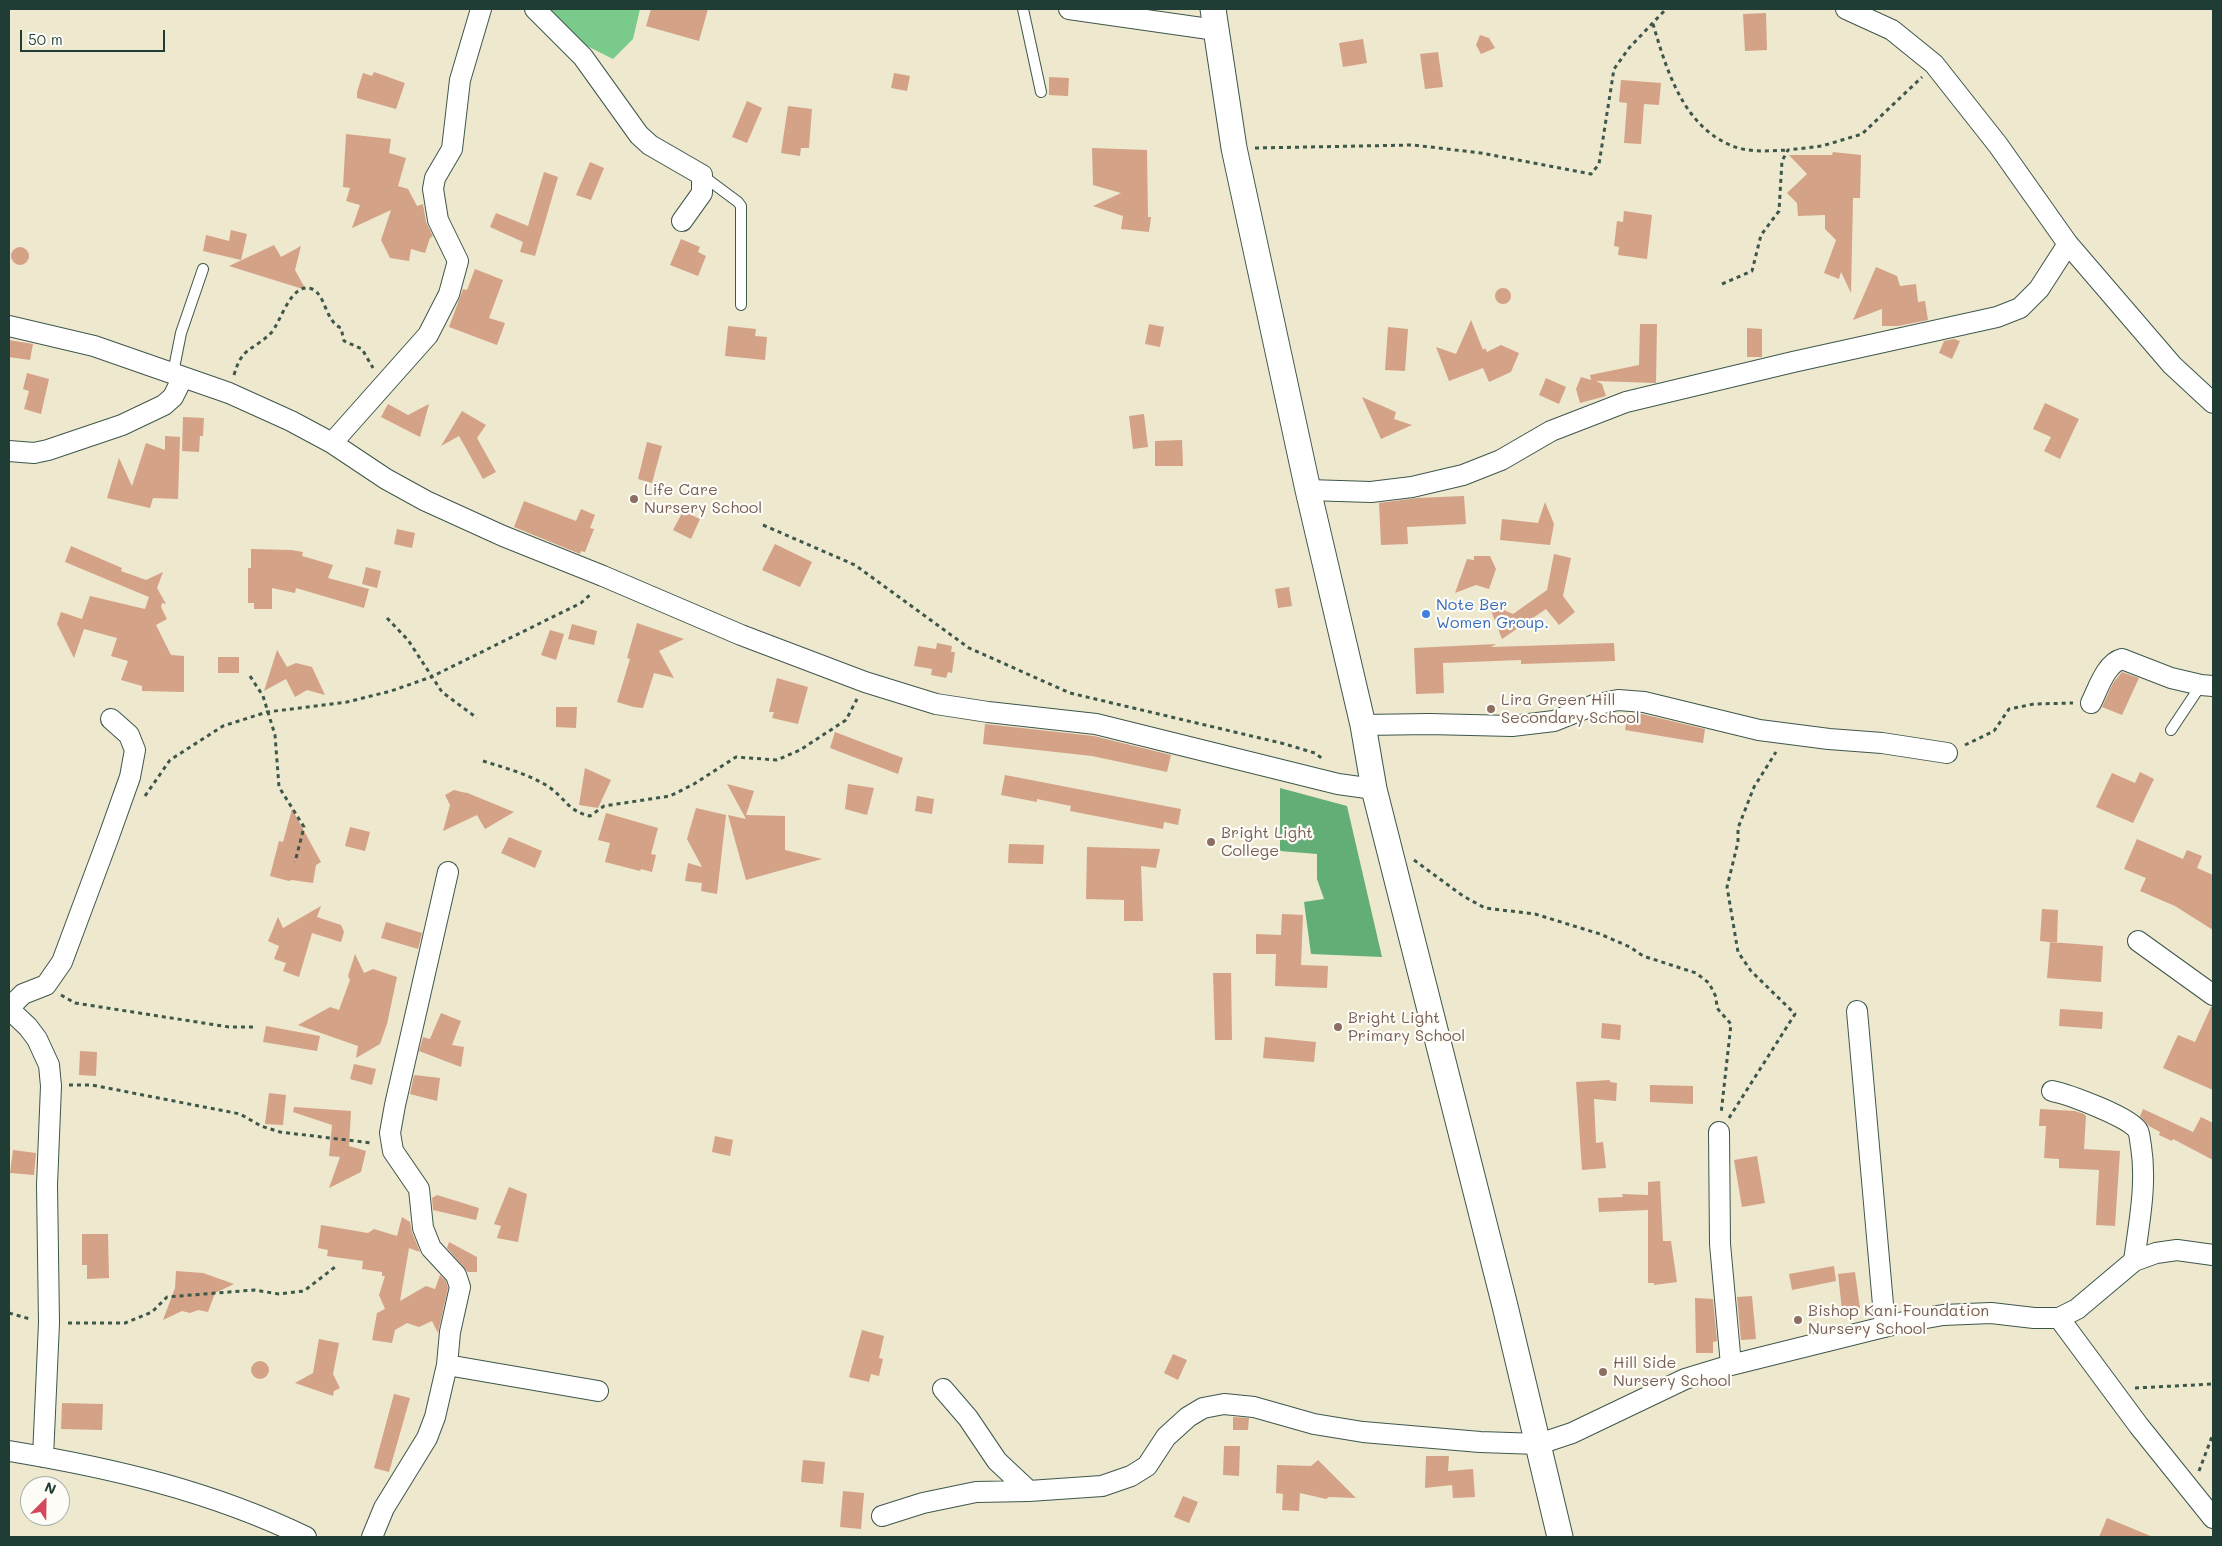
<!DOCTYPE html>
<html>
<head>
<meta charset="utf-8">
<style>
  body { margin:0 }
  #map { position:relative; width:2222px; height:1546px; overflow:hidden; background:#ede8ce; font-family:Mali,sans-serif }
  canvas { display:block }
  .frame { position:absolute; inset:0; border:10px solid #1f3d34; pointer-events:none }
  .north { position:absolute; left:20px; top:1476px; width:50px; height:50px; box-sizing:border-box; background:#fdfcf7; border:1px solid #a4b0a9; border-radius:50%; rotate:23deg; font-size:14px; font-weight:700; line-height:20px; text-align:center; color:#1f3d34 }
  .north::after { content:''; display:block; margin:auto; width:18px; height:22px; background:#d1495b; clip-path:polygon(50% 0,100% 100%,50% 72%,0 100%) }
  .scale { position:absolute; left:20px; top:30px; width:145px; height:22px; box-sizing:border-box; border:2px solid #1f3d34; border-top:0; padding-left:6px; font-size:15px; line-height:18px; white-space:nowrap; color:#1f3d34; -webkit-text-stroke:4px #fdfcf7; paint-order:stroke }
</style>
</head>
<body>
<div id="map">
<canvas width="2222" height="1546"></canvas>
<div class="frame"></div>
<div class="north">N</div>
<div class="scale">50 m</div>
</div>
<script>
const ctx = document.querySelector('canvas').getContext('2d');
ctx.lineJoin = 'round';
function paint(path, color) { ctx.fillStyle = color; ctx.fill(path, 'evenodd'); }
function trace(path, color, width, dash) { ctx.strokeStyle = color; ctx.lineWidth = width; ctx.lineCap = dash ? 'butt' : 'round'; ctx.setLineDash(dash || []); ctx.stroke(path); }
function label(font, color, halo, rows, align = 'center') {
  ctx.font = font + ' Mali,sans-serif'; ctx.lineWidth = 4.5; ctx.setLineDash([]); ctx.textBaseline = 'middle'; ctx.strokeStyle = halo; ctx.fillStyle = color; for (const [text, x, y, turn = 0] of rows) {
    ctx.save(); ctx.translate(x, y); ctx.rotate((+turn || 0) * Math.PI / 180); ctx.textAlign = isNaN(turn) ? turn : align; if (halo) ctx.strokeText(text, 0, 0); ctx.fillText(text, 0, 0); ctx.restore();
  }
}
const green = new Path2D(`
  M546,9h94l-7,30 -20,20 -46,-23z`);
const forest = new Path2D(`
  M1280,788l67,18 35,151 -71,-3 -7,-52 20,-3 -7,-20v-25l-37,-3z`);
const building = new Path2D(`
  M651,9h57l-9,32 -53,-15z
  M1766,13l1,37 -22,1 -2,-37z
  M1480,35l9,3 6,10 -14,6 -5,-9z
  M1363,39l4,24 -24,4 -4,-24z
  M1438,52l5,35 -18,2 -5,-35z
  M374,72l31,11 -9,26 -39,-11v-6l6,-19 9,3z
  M894,73l16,3 -3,15 -16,-3z
  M1049,77l20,1 -1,18 -19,-1z
  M1621,80l40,3 -2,22 -15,-1 -3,40 -17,-1 3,-40 -8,-1z
  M747,101l15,7 -15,35 -15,-6z
  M788,106l24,3 -3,39h-8l-1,8 -19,-3z
  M346,134l45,5 -2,14 17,5 -8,28 10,3 9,17 6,-2 3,18 7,14 -3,2 -5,15 -14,-4 -2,12 -19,-3 -9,-18 10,-30 -39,18 8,-23 -14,-4 4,-13 -7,-1z
  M1092,148l55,2 1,67h3l-2,15 -28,-3 2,-13 -30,-10 28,-13 -28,-8z
  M1833,152l28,3 -1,43h-7l-2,95 -10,-21 -2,7 -15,-6 12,-33 -11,-11v-14l-27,1 -1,-13 -10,-10 20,-19 -18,-19h43z
  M590,162l14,6 -13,32 -15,-5z
  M544,172l14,5 -23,79 -15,-4 3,-10 -33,-15 6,-14 32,13z
  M1624,211l28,4 -5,44 -29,-4 1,-8 -5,-1 3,-25 6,1z
  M231,230l16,4 -6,26 -38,-9 3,-16 23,6z
  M681,239l19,8 -2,5 8,4 -8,20 -28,-11z
  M274,245l7,12 20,-11 -6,24 11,20 -77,-24z
  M11 256a9 9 0 1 1 18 0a9 9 0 1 1-18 0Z
  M1876,267l21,9 3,10 16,-2 2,18 7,-1 3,19 -30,6h-16v-17l-29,11z
  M475,269l28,11 -14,38 16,5 -8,22 -48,-18 14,-38 4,1z
  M1495 296a8 8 0 1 1 16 0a8 8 0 1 1-16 0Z
  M1471,320l12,30 2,-2 2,4 14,-7 18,8 -8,19 -22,10 -6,-14 -34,13 -13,-34 20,7z
  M1149,324l15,3 -4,20 -15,-3z
  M1640,324h17l-1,59 -60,-2 6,3 4,12 -26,7 -4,-14 5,-12 10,3 -1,-5 49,-10z
  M728,326l28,3 -1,7 12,1 -2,23 -40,-4z
  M1388,327l20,2 -3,42 -20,-1z
  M1747,328l15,1v28h-15z
  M1954,339l6,2 -8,18 -13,-6 5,-12z
  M9,340l24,4 -3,16 -21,-3z
  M27,373l22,6 -8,35 -17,-5 5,-18 -6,-2z
  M1546,378l20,9 -7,17 -20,-9z
  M1362,397l34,15 -2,7 18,6 -31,14z
  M2045,403l34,16 -19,40 -16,-8 7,-14 -18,-8z
  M388,404l20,11 21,-11 -9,33 -39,-20z
  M462,411l24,14 -9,13 19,34 -13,7 -24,-43 -18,10z
  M1144,414l4,33 -15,2 -4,-33z
  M183,417l21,1 -1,18h-3l-1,16 -17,-1z
  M165,436l15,1 -2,62 -25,-1 -3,10 -43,-10 12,-40 13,28 14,-43 19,7z
  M1182,440l1,26h-28v-25z
  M647,442l15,4 -10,37 -14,-4z
  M1464,496l2,28 -59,3 1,17 -27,1 -2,-42 38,-5z
  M524,501l52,20 5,-12 14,6 -5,13 4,1 -9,23 -4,-1 -1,3 -66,-27z
  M1545,502l9,22 -4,21 -50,-5 2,-21 36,4z
  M683,511l17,8 -9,20 -18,-9z
  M397,529l18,4 -3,15 -18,-4z
  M775,544l37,18 -12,25 -38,-17z
  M71,546l51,22 -1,3 25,9 17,-8 -6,16 9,16 -4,-1 -1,4 6,12 -11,6 15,30 13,1v36l-42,-1v-5l-21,-6 7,-19 -17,-5 6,-18 -33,-9 -10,29 -17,-34 4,-12 21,7 8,-23 55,13 4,-12 -84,-35z
  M251,549l40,1 12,2 -1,4 31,9 -5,13 41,11 -5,19 -68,-20 -1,5 -23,-5v21h-18v-6h-6v-35h3z
  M1554,554l17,4 -8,38 12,16 -16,13 -13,-16 -44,30 -14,-36 25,11 34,-24z
  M1474,556h16l6,13 -7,20 -13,-4 -21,8 12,-34 7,1z
  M366,567l15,4 -4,17 -15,-4z
  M1289,587l3,19 -14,2 -3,-19z
  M637,623l47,16 -25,12 15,27 -20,-5 -11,35 -9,-1 -17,-5 13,-43 -3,-1z
  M572,624l25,7 -3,14 -26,-6z
  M550,630l14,4 -8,26 -15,-5z
  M937,643l15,3 -1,6h4l-3,21 -4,-1 -2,6 -15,-3 1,-6 -18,-3 4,-20 18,3z
  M1614,643l1,18 -94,3v-4l-78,3 1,30 -28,1 -2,-46 82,-4 -5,3z
  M277,650l10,17 9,-4 16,4 13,28 -18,-5 -12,7 -9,-18 -22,12z
  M218,657h21v16h-21z
  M2122,672l17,6 -17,37 -20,-8 11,-24z
  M777,678l31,9 -10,37 -26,-6 2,-6h-5z
  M556,707h21l-1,21 -20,-1z
  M1628,713l14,1 63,15 -2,14 -78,-13z
  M985,724l109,12 77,19 -4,17 -75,-16 -109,-12z
  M835,732l68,26 -5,16 -68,-26z
  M585,768l26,12 -13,28 -19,-3z
  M2140,772l14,7 -21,44 -37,-16 16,-34 23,10z
  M1005,775l176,34 -3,16 -14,-3 -1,7 -93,-18 1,-5 -34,-7v3l-36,-7z
  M727,784l27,7 -8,24 39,1v34l37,9 -76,21 -18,-65 18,4z
  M848,784l26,4 -7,27 -22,-6z
  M454,790l12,3 -1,-1 49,20 -29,17 -8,-14 -34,16 7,-26 -5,-10z
  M917,796l17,3 -2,15 -17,-3z
  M696,808l30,7 -9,79 -16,-3 1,-8 -17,-2 3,-18 14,4 -15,-28z
  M292,809l29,53 -5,3 -3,18 -21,-3 -3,1 -19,-5 9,-35 4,1z
  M606,813l52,15 -7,26 5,1 -4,17 -11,-3 -1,2 -35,-9 5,-19 -12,-3z
  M350,827l20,5 -5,19 -20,-5z
  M509,837l33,14 -7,17 -34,-15z
  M2137,839l46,20 4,-9 15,6 -5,12 16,7v55l-38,-24 -35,-15 6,-13 -22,-9z
  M1009,844l35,1 -1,19 -35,-1z
  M1087,847l73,2 -4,19 -15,-2 2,55h-19v-21l-38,-1z
  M321,906l-4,11 24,8 3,7 -3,10 -29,-9 -13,44 -16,-6 3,-8 -12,-4 5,-13 -11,-5 10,-24 5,11z
  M2042,909l16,1 -1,33 -17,-2z
  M1282,914l21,1 -2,50 27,1 -1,22 -52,-2 1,-32h-20v-20l25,1z
  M386,922l36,11 -4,16 -37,-11z
  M2050,942l53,4 -2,36 -54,-4z
  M355,954l9,19 9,-4 24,8 -10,47 -7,20 -24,14 2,-12 -60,-21 32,-18 9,3 11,-30 -2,-4z
  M1213,973h18l1,67h-17z
  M2211,1007h2v83l-50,-22 15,-33 17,7z
  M2060,1009l43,3 -1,17 -43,-3z
  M441,1013l20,8 -9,24 12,2 -3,20 -42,-16 4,-14 7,2z
  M1602,1023l19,2 -1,15 -19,-2z
  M266,1026l54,10 -3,15 -54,-9z
  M1265,1037l51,5 -2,20 -51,-4z
  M80,1051l17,1 -1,24 -17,-1z
  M354,1064l22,5 -4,16 -22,-6z
  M414,1075l26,3 -3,23 -27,-7z
  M1610,1080v2l7,1 -1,18 -22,-2 2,44 7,-1 3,26 -24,2 -6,-88z
  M1650,1085l43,1v18l-43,-2z
  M269,1093l17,2 -3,30 -18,-1z
  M294,1107l57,4 -2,35 17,5 -5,21 -32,16 11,-31 -11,-1 3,-31 -39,-13z
  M2040,1109l35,2 9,3 2,2 -2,33 36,2 -5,75 -19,-1 3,-55 -40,-2v-9l-15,-1 2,-32h-7z
  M2143,1109l50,23 8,-15 12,6v37l-40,-21 -1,2 -13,-6 1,-3 -11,-6 -9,-10z
  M715,1136l18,4 -3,16 -18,-4z
  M13,1150l23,3 -2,22 -24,-2z
  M1757,1156l8,47 -23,4 -8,-47z
  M1660,1181l3,60h8l6,41 -23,3v-2h-6v-73l-49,2 -1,-14 25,-1 -1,-3 26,1v-13z
  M509,1187l18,7 -9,48 -21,-4 4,-12 -7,-2z
  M437,1195l42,13 -3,12 -43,-10 -1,-12z
  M402,1217l8,5 2,10 8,20 -11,-4 -9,53 26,-15 9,3 5,-14 6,6 2,7 -10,45 -6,-12 -13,6 -12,-4 -12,7 -3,13 -20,-3 5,-27 8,-4 -6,-14 6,-19h-3v-4l-20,-3 1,-8 -36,-5 1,-6 -10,-2 3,-23 47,8 6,-4 23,7z
  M82,1234h26l1,44 -22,1v-14h-5z
  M449,1242l28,15v15h-9l-21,-24z
  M1834,1266l2,15 -44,9 -3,-16z
  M176,1271l27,2 31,11 -19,9 -7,19 -10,-2 -8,3 -8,-2 -19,9 12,-32z
  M1855,1272l5,36 -18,2 -4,-36z
  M1752,1296l4,43 -15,1 -4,-43z
  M1695,1298l18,1 4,42 -4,1v11h-17z
  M862,1330l22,6 -5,22 4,1 -4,17 -8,-2 -2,8 -20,-5z
  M319,1339l20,4 -6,31 7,14 -6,3 -1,5 -38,-13 18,-10z
  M1173,1354l14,6 -9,20 -14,-7z
  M251 1370a9 9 0 1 1 18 0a9 9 0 1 1-18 0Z
  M394,1394l16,4 -21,74 -15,-4z
  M62,1403l41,1 -1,26 -41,-1z
  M1233,1417l16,1 -1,12h-15z
  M1224,1446h16l-1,30 -16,-1z
  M1426,1456h23l-1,15 25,-2 2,28 -22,1 -1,-13 -27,3z
  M803,1460l22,2 -2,22 -22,-2z
  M1318,1460l38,38 -27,-1 -3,2 -26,-6 -1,18 -17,-1 1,-16 -7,-1 1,-28 34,1z
  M843,1491l21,2 -3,36 -21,-2z
  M1183,1496l15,6 -9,21 -15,-6z
  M2107,1518l46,19h-54z`);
const path = new Path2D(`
  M1653,24c13,44 29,99 75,120 18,9 40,7 60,6
  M1255,148l158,-3 68,8 110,21 8,-10 15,-95 15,-21 37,-39
  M1722,284l30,-13 9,-36 18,-24 3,-50 6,-11 34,-4 40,-12 60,-57
  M234,375c8,-29 19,-24 37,-42 10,-11 20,-52 41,-44 14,6 13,32 29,39l3,13 18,8 11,19
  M763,525l92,40 114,83 101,45 211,50 34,10 9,7
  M387,618l21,22 34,52 35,26
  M250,676l13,20 12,39 4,52 25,40 -9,35
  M1965,745l29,-14 15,-22 25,-5 39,-1
  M483,761c22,7 46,13 66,26 17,12 19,24 41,29l14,-10 66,-10 24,-12 42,-27 41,3 23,-10 46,-30 11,-21
  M145,796l25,-36 53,-34 44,-14 80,-10 44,-11 40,-14 150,-74 11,-10
  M1414,860l49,36 22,12 50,6 65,20 30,13 13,9 53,17 13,10 7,14 1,11 14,16 -10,90
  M61,995l14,8 154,24h24
  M69,1085h23l148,29 21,12 19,6 92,11
  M1729,1118l66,-104 -44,-43 -13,-19 -11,-65 11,-45v-14l16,-41 22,-35
  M9,1313l21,6
  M68,1323h57l27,-11 15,-15 87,-7 25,4 25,-3 31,-24
  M2135,1388l78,-4
  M2199,1471l14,-37`);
const service = new Path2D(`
  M1023,9l18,83
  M703,176l35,26 3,4v99
  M173,373l8,-40 22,-64
  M2171,730l30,-45`);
const minor = new Path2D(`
  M535,9l48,48 56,78 11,10 52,30v18l-20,28
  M1069,9l147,21
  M1846,9l46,21 42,34 64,81 70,99 104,121 41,38
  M9,326l85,20 89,31
  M332,443l96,-108 21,-41 9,-33 -20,-41 -5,-31 2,-11 17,-29 8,-69 21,-71
  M9,451l25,2 14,-3 74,-25 42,-20 9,-8 10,-20 46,16 62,28 41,22 54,36 40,22 77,35 100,40 138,59 124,47 71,22 52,8 108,12 242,60 36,5
  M1308,490l63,2 41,-5 51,-12 38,-15 50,-29 75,-29 167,-40 204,-45 23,-9 19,-19 29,-45
  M2091,703c7,-14 15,-40 31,-44l49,19 30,7 12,1
  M1363,725l66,-1 83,2 42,-5 40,-16 24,-5 26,2 115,28 70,9 53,4 65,10
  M2138,941l75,54
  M9,1008l14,-14 23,-9 16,-23 47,-126 21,-59 5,-27 -6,-15 -18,-16
  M9,1009l19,18 9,12 12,26 2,21 -4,99 2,138 -6,134
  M1857,1011l28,316
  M2052,1091c15,3 81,27 86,40 2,4 2,11 3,15 6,38 -2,77 -7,115
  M1719,1132l1,112 11,121
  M2059,1318l80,108 74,92
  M447,1365l151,26
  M943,1389l25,29 29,43 32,30
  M9,1451c103,17 202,40 297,86
  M882,1516l41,-13 53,-11 53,-1 73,-5 29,-10 16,-10 19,-29 22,-20 15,-9 21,-4 30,3 60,17 49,8 117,10 59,2 33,-11 113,-54 46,-14 173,-43 39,-7 48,-2 43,5h25l18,-9 57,-48 22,-8 21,-3 36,5
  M372,1537l12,-29 43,-70 8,-21 12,-52 3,-33 10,-45 -4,-12 -25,-27 -8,-20 -4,-39 -26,-38 -3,-18 5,-28 53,-233`);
const tertiary = new Path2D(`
  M1213,9l21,139 74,342 55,235 11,64 131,517 55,231`);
const markers = [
  [634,499,5,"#8d6e63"],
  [1426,614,5,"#3f7fe0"],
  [1491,709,5,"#8d6e63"],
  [1211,842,5,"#8d6e63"],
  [1338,1027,5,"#8d6e63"],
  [1798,1320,5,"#8d6e63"],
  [1603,1372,5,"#8d6e63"]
];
const educationNames = [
  ["Life Care",644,490],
  ["Nursery School",644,508],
  ["Lira Green Hill",1501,700],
  ["Secondary School",1501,718],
  ["Bright Light",1221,833],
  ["College",1221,851],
  ["Bright Light",1348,1018],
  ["Primary School",1348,1036],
  ["Bishop Kani Foundation",1808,1311],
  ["Nursery School",1808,1329],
  ["Hill Side",1613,1363],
  ["Nursery School",1613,1381]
];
const shopNames = [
  ["Note Ber",1436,605],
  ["Women Group.",1436,623]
];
paint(green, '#7aca8b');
paint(forest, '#63ae77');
paint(building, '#d4a287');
trace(service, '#3e574b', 12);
trace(minor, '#3e574b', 22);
trace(tertiary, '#3e574b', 27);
trace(path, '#3e574b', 3, [4, 4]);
trace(service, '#fff', 10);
trace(minor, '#fff', 20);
trace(tertiary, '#fff', 25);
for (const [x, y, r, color] of markers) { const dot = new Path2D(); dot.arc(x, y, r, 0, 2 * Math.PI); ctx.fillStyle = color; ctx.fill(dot); trace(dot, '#fdfcf7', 2); }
label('16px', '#785e54', '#fdfcf7', educationNames, 'left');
label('16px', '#366cbe', '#fdfcf7', shopNames, 'left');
</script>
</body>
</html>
